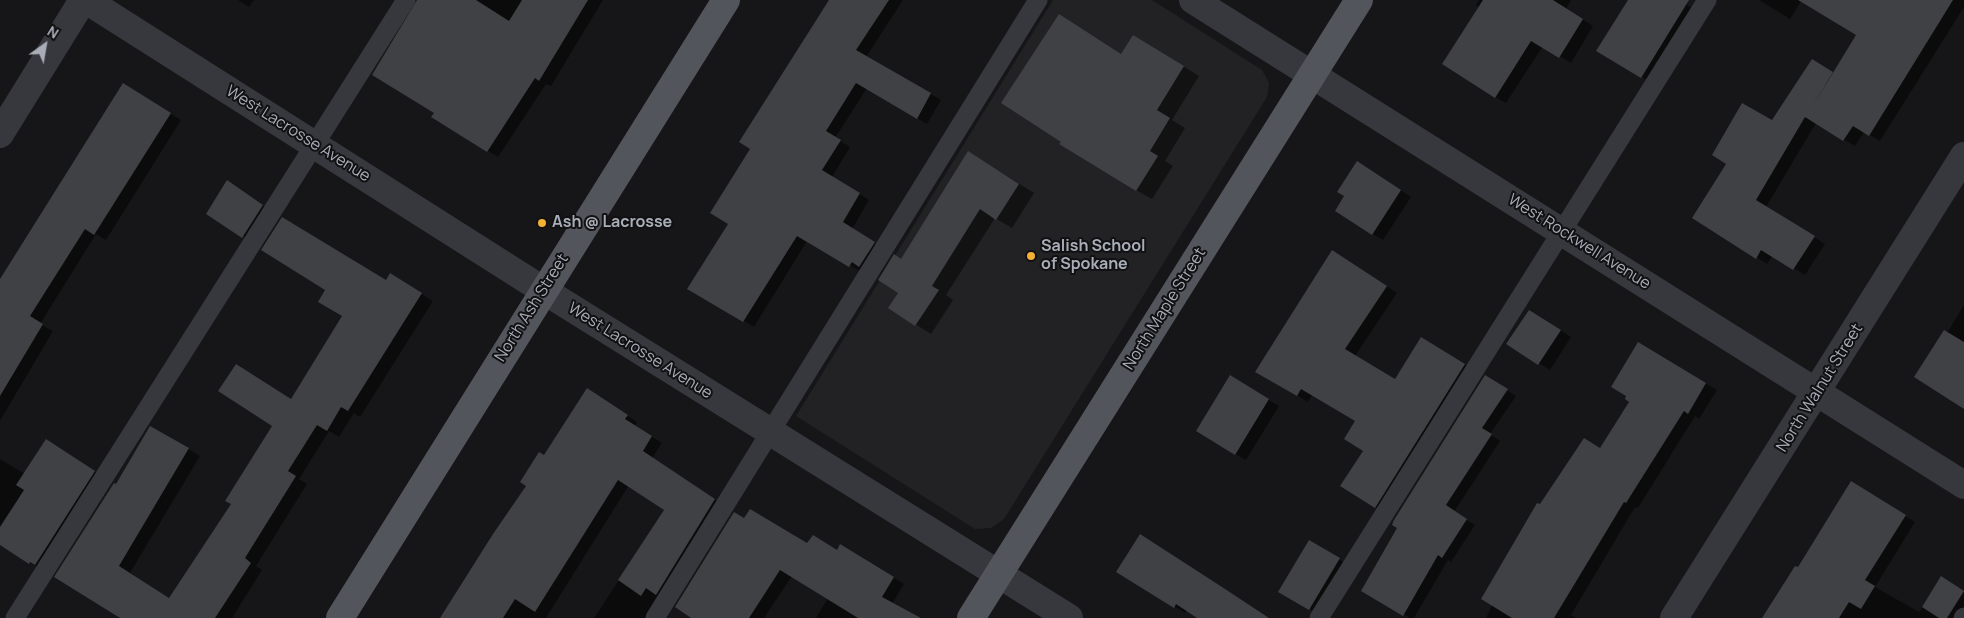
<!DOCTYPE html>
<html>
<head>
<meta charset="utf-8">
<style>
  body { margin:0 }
  #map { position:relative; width:1964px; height:618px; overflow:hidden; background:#161618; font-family:Manrope,sans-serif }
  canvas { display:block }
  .north { position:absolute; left:20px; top:20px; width:50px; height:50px; -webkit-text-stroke:4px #111113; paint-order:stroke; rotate:32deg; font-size:14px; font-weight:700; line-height:20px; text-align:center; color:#a8adb8 }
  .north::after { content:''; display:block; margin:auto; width:18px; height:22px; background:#a8adb8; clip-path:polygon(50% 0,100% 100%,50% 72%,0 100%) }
</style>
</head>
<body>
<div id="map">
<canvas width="1964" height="618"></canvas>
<div class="north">N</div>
</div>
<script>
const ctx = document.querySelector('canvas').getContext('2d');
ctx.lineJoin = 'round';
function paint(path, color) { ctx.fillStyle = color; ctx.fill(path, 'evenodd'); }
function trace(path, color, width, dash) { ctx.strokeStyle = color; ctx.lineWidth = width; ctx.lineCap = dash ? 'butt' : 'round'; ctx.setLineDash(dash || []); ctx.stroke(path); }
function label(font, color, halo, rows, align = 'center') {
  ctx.font = font + ' Manrope,sans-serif'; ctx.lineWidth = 4; ctx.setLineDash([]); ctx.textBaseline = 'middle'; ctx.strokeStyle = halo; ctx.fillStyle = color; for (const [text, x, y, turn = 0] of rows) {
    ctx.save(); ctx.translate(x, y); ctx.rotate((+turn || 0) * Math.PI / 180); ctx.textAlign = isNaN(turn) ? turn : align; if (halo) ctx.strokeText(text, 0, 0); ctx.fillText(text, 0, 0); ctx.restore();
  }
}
const built = new Path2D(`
  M1053,0h99l110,70 7,13 -2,14 -263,422 -13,9 -16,1 -179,-113z`);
const shadow = new Path2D(`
  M238,0h16l-5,7z
  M418,0h185l-52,86 -5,-2 -48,73 -10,-6z
  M830,0h73l-37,57 75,43 -14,24 -60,-36 -32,50 15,9 -18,30 37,23 -17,29 32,20 -24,22 -53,-30 -53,86 -65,-39 40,-65 22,-75z
  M1479,0h92l-5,9 27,17 -22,37 -28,-17 -37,57 -11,-6 -16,-90 -3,-2z
  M1630,0h50l16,11 -44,72 -55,-32z
  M1759,0h43l-12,19z
  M1839,0h125v7l-84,134 -16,-9 -9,14 -39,-23 -50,84 59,37 -20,31 -32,-19 -6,8 -74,-47 79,-95 40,-62 22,13 24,-38z
  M1149,45l50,31 -27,44 13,8 -20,33 8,5 -21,33 -16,-9 -14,-135z
  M134,91l47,29 -75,120 -10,-6 -56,90 13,7 -53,90v-140z
  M983,161l51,32 -22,35 -17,-10 -49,77 7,5 -22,34 -41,-26 10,-15 2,-33z
  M1368,169l43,28 -28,43 -11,-6z
  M233,185l35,24 -20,30 -41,-26z
  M1343,258l54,35 -42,63 41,25 26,-42 54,32 -90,142 -11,-6 -18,-86 -45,-26 -4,7 -51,-31z
  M387,282h15l31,19 -73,116 -6,-4 -15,24 -10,-6 -30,48 8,5 -51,82 6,4 -30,48h-114l-2,-132 35,-59 49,29 -70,117 40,26 63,-95 58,-104z
  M1964,305v102l-17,-74z
  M1540,317l31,20 -21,33 -42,-26z
  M1639,344l78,46 -18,29 -4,-3 -57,92 -3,-1 -64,108 5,3h-90l54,-112 60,-57 31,-48 -3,-5z
  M1485,377l31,19 -26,38 10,7 -46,71 21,13 -24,37 -3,-2 -34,58h-4l-47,-28z
  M1241,383l38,23 -33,54 -11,-6z
  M597,396l40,26 -2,4 27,17 -10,15 73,48 -80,112h-51l71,-108 -36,-25 -83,133h-104l86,-132 16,-30z
  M57,447l48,31 -65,91 -40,-26v-84l25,15z
  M1862,489l53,33 -40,65 44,25 23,-34 22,14v22l-3,4h-198l35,-49z
  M745,520l63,25 29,6 15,1 52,32 -12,20 2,14h-78l12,-20 -36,-22 -28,42h-71z
  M1310,542l40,24 -30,49 -40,-24z
  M1118,571l141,47h-60l-12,-8 -2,3z`);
const building = new Path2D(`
  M417,0h59l33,21 13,-21h66l-49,81 -4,-3 -48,74 -56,-35 3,-4 -62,-38z
  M829,0h60l-33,50 75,43 -14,26 -61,-36 -30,48 15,9 -19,30 38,23 -17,29 32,20 -16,25 -7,-5 -3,5 -52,-31 -54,86 -56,-33 41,-65 -18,-11 40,-64 -11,-7z
  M1483,0h70l30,19 -24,39 -28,-17 -36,57 -53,-34z
  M1628,0h61l-48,78 -45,-27z
  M1798,0h155l-84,136 -16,-10 -10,15 -38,-24 -49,83 59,36 -22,34 -32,-20 -5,9 -64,-41 34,-54 -14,-9 30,-52 30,17 40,-61 21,13 -21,35 44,-72z
  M1059,14l62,40 12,-19 51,31 -27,44 13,8 -20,33 8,5 -22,35 -77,-47 2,-2 -60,-39z
  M123,83l48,30 -77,122 -9,-6 -55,87 13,8 -43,72v-117z
  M968,151l51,33 -23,36 -16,-11 -48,77 7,4 -24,36 -27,-18 10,-15 -20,-13 16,-26 7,5z
  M1357,161l44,29 -29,45 -37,-24 9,-15 -7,-4z
  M227,180l36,25 -21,33 -36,-24z
  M282,217l104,63 4,-7 32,20 -74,118 -7,-4 -14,24 -10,-6 -29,46 8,5 -51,82 6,5 -36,55h-95l-66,-41 60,-94 2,1 34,-58 39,22 -70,118 50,32 62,-94 -6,-3 47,-75 -54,-35 18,-27 55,35 51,-83 -24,-14 7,-12 -64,-40z
  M1332,250l55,36 -42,63 50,30 26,-42 44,27 -90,144 -35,-22 23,-35 -19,-12 11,-18 -54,-32 -4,7 -42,-24z
  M1529,310l32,20 -23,35 -32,-21z
  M1944,330l20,12v67l-50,-32z
  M1638,342l68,41 -18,31 -4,-3 -58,92 -2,-1 -70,116h-42l-31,-19 56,-96 3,1 44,-66 16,10 29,-46 -4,-3 1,-3 -15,-9z
  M1230,375l39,24 -34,56 -39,-24z
  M1485,375l23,14 -26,39 10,6 -46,71 21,14 -25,39 -4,-3 -35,61 -42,-25 36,-63 -5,-3 2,-5z
  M587,388l41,27 -3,4 27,17 -9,15 72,48 -59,96 -10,-7 -5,8 -23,-16 46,-70 -46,-30 -83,132 -20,-13 -12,19h-63l53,-84 33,-48 -6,-4 19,-30 5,3z
  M46,439l49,32 -60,94 -5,-3 -1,2 -29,-19v-18l24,-37 -8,-5z
  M1851,481l55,34 -41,65 10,6 -14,23 -12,-7 -10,16h-77l33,-52 3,1z
  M750,509l57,34 6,-8 24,15 3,-6 54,33 -12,20 39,21h-63l-78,-48 -31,48h-58l-16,-11 59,-95 10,6z
  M1140,534l82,53 47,31h-72l-21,-14 -2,4 -58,-36z
  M1309,540l31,18 -31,52 -31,-18z
  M1941,576l23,15 -17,27h-8l-17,-11z`);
const lane = new Path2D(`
  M15,618l391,-618
  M655,618l383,-618
  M1319,618l388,-618
  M1963,618l1,-1`);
const street = new Path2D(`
  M86,0l457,290 526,328
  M1193,0l771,485
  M0,134l83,-134
  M1674,618l290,-462`);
const primary = new Path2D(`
  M340,618l386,-618
  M971,618l388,-618`);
const markers = [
  [542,223,5,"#f2b134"],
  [1031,256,5,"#f2b134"]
];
const streetNames = [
  ["West Lacrosse Avenue",298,134,32],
  ["West Rockwell Avenue",1579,242,32],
  ["North Ash Street",532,308,-58],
  ["North Maple Street",1165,309,-58],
  ["West Lacrosse Avenue",640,351,32],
  ["North Walnut Street",1820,388,-58]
];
const poiNames = [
  ["Ash @ Lacrosse",552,223],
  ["Salish School",1041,247],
  ["of Spokane",1041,265]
];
paint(built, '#222225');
paint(shadow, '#0007');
paint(building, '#404145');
trace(lane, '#37383d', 19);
trace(street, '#37383d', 28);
trace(primary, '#53555c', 28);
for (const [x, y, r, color] of markers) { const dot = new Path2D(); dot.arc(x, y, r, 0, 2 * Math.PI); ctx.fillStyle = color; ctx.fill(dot); trace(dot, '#111113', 2); }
label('16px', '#a8adb8', '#111113', streetNames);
label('bold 16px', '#a8adb8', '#111113', poiNames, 'left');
</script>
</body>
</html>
